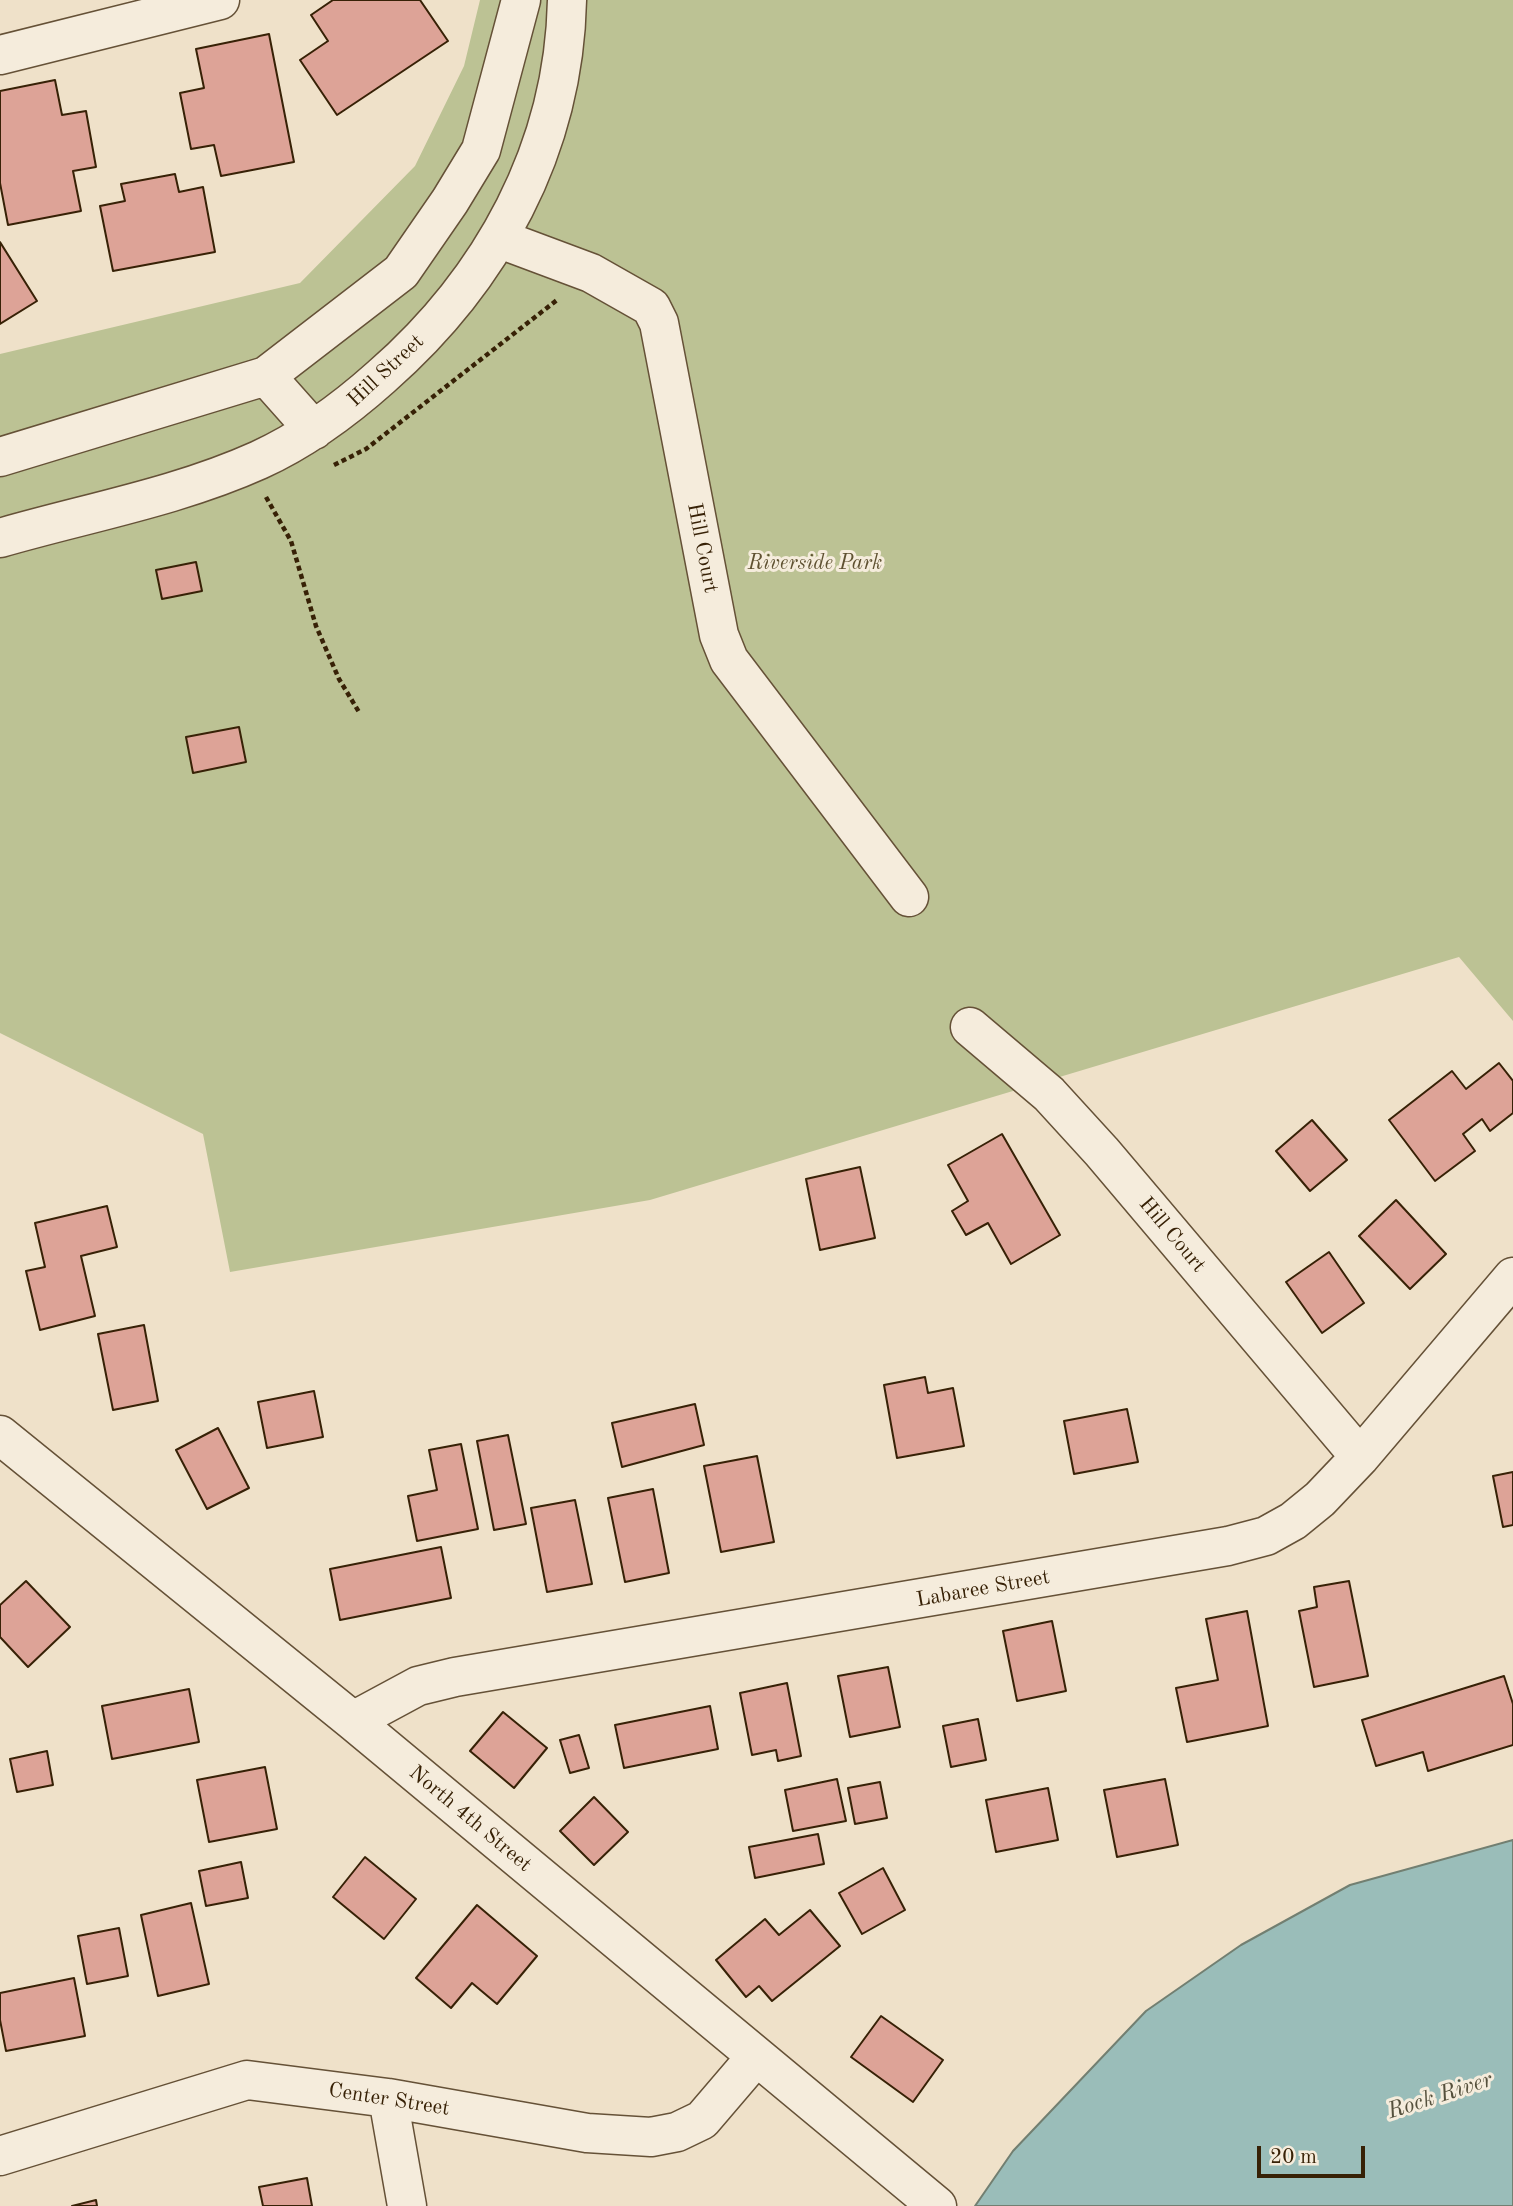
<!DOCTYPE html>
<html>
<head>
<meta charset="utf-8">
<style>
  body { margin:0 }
  #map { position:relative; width:1513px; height:2206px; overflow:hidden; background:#efe1c9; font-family:"Old Standard TT",serif }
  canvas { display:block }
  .scale { position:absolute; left:1257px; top:2146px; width:108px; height:32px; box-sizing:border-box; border:4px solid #372106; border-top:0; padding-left:9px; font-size:21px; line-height:24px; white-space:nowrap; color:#372106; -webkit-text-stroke:5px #f5ecdc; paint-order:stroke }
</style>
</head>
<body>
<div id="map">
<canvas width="1513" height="2206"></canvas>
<div class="scale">20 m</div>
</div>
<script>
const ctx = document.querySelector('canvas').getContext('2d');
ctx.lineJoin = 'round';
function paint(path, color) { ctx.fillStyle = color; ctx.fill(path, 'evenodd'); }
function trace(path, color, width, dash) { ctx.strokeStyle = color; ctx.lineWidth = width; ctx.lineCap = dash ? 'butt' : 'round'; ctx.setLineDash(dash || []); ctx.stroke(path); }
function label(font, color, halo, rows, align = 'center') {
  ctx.font = font + ' "Old Standard TT",serif'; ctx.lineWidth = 6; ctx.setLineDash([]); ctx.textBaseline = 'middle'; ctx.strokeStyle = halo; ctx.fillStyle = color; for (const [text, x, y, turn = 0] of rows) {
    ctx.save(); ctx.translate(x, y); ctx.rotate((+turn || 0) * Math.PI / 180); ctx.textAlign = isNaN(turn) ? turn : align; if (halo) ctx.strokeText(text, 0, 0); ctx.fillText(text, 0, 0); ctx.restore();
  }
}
const green = new Path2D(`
  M480,0h1033v1021l-54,-64 -809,243 -420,72 -27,-138 -203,-101v-679l300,-71 115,-117 49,-100z`);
const water = new Path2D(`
  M1513,1840v366h-538l38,-55 133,-140 95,-66 109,-60z`);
const building = new Path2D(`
  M333,0h87l28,41 -111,74 -37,-55 28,-19 -17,-26z
  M269,34l25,128 -73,14 -7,-31 -23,4 -11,-56 24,-5 -8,-39z
  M55,80l7,35 24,-4 10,56 -23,4 8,40 -73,14 -8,-42v-92z
  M175,174l4,18 24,-5 12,65 -102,19 -13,-65 25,-5 -4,-17z
  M0,242l37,59 -37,23z
  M196,562l6,29 -40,8 -6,-29z
  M239,727l7,35 -53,11 -7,-36z
  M1499,1063l14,18v32l-23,18 -8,-12 -19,15 12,17 -40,30 -46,-61 63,-49 14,18z
  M1312,1120l35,40 -37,31 -34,-40z
  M1002,1134l58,101 -49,29 -23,-41 -22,12 -14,-24 16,-10 -20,-36z
  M860,1167l15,71 -55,12 -14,-71z
  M1396,1200l50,54 -36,35 -51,-53z
  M107,1206l10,41 -36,9 14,60 -55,14 -14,-59 19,-4 -10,-44z
  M1329,1252l35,51 -42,30 -36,-51z
  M144,1325l14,76 -45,9 -15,-76z
  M925,1377l3,16 25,-5 11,58 -67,12 -13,-73z
  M314,1391l9,46 -56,11 -9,-46z
  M695,1404l9,41 -82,22 -10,-44z
  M1127,1409l11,53 -64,12 -10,-53z
  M218,1428l31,60 -42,21 -31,-59z
  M508,1435l18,89 -32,6 -17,-89z
  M461,1444l17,85 -61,12 -9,-45 29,-6 -8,-40z
  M757,1456l17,86 -53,10 -17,-86z
  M1513,1472v53l-10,2 -10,-51z
  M653,1489l16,84 -44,9 -17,-84z
  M575,1500l17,84 -45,8 -16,-84z
  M441,1547l10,51 -111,22 -10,-51z
  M26,1581l44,46 -42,40 -28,-30v-32z
  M1349,1581l19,95 -54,11 -15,-76 18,-4 -3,-20z
  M1247,1611l21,115 -81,16 -11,-54 42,-8 -12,-61z
  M1052,1621l14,70 -49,10 -14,-70z
  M888,1667l12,60 -50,10 -12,-61z
  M1504,1676l9,28v41l-85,26 -5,-19 -47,14 -14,-46z
  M787,1683l14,73 -23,5 -2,-11 -24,5 -12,-62z
  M189,1689l10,53 -87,17 -10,-53z
  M710,1706l8,43 -94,19 -9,-43z
  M503,1712l44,36 -33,40 -44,-37z
  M978,1719l8,41 -35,7 -8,-41z
  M579,1735l10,33 -19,5 -10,-33z
  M47,1751l6,34 -36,7 -7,-33z
  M265,1767l12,62 -68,13 -12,-62z
  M837,1779l9,42 -53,10 -8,-41z
  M1165,1779l13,66 -61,12 -13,-67z
  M880,1782l7,36 -32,6 -7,-36z
  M1048,1788l10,52 -62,12 -10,-52z
  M594,1797l34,35 -34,33 -34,-34z
  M818,1834l6,30 -69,14 -6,-31z
  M365,1857l51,42 -32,40 -51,-42z
  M241,1862l7,36 -42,8 -7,-35z
  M883,1868l22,42 -43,24 -23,-41z
  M191,1903l18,81 -51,12 -17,-81z
  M477,1905l60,51 -40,48 -25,-21 -21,25 -35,-30z
  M810,1910l30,36 -68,55 -13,-15 -13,11 -30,-37 49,-41 14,16z
  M119,1928l9,48 -41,8 -9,-48z
  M74,1978l11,58 -79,15 -6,-31v-27z
  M881,2016l62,44 -30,42 -62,-45z
  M307,2178l5,28h-49l-4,-19z
  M96,2200l1,6h-25z`);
const path = new Path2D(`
  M334,465l32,-16 191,-149
  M266,497l25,44 25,85 23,53 20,33`);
const minor = new Path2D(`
  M0,55l220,-55
  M500,239l91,34 60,34 8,16 60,312 10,25 180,237
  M266,376l48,54
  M0,457l266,-81 135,-104 49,-71 31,-51 40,-150
  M0,538c86,-25 177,-41 259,-78 46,-21 84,-49 122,-83 111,-97 183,-228 186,-377
  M970,1027l79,67 53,58 258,305
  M0,1435l353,286 584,485
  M353,1721l65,-35 37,-9 773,-131 38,-10 27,-15 27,-22 40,-42 153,-180
  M388,2098l19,108
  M0,2156l247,-76 141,18 199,35 64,4 26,-5 25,-12 53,-62`);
const streetNames = [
  ["Hill Street",386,371,-43],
  ["Hill Court",702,548,79],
  ["Hill Court",1172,1235,50],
  ["Labaree Street",983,1589,-10],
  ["North 4th Street",470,1819,40],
  ["Center Street",389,2100,9]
];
const parkNames = [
  ["Riverside Park",815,563]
];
const waterNames = [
  ["Rock River",1440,2096,-18]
];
paint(green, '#bcc294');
paint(water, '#9abdb9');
trace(water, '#727f71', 2);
paint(building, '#dda397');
trace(building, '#372106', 2);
trace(minor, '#655137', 41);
trace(path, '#372106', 4.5, [5, 3.5]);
trace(minor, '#f5ecdc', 38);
label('21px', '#372106', '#f5ecdc', streetNames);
label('italic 21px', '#5f5131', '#f5ecdc', parkNames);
label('italic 23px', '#55503c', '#f5ecdc', waterNames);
</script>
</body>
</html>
